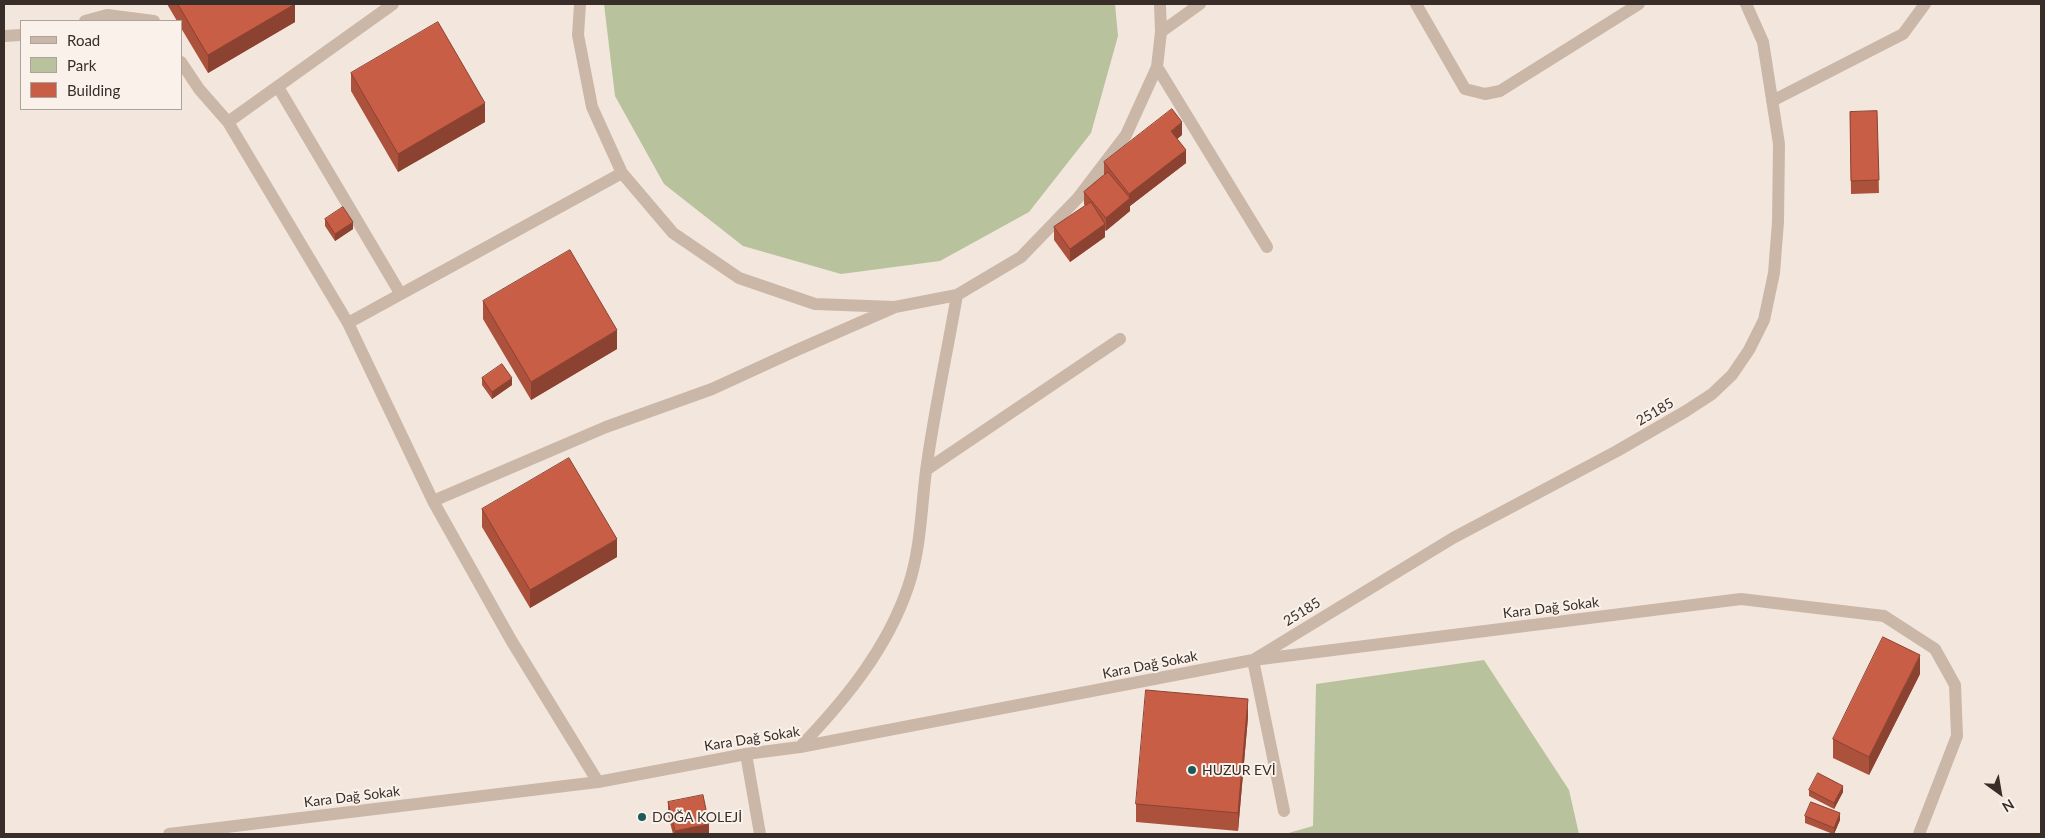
<!DOCTYPE html>
<html>
<head>
<meta charset="utf-8">
<style>
  body { margin:0 }
  #map { position:relative; width:2045px; height:838px; overflow:hidden; background:#f3e7dd; font-family:Lato,sans-serif }
  canvas { display:block }
  .frame { position:absolute; inset:0; border:5px solid #382d29; pointer-events:none }
  .legend { position:absolute; left:20px; top:20px; width:162px; height:90px; box-sizing:border-box; background:#faf2ea; border:1px solid #aca39d; margin:0; padding:6px 9px; list-style:none; font-size:15px; color:#382d29 }
  .legend li { display:flex; align-items:center; gap:10px; height:25px }
  .legend b { width:25px; border:1px solid #aca39d }
  .north { position:absolute; left:1975px; top:768px; width:50px; height:50px; -webkit-text-stroke:4px #faf2ea; paint-order:stroke; rotate:148deg; font-size:14px; font-weight:700; line-height:20px; text-align:center; color:#382d29 }
  .north::after { content:''; display:block; margin:auto; width:18px; height:22px; background:#382d29; clip-path:polygon(50% 0,100% 100%,50% 72%,0 100%) }
</style>
</head>
<body>
<div id="map">
<canvas width="2045" height="838"></canvas>
<div class="frame"></div>
<ul class="legend">
<li><b style="height:6px;background:#cbb7a8"></b>Road</li>
<li><b style="height:14px;background:#b8c29c"></b>Park</li>
<li><b style="height:14px;background:#c85e46"></b>Building</li>
</ul>
<div class="north">N</div>
</div>
<script>
const ctx = document.querySelector('canvas').getContext('2d');
ctx.lineJoin = 'round';
function paint(path, color) { ctx.fillStyle = color; ctx.fill(path, 'evenodd'); }
function trace(path, color, width, dash) { ctx.strokeStyle = color; ctx.lineWidth = width; ctx.lineCap = dash ? 'butt' : 'round'; ctx.setLineDash(dash || []); ctx.stroke(path); }
function label(font, color, halo, rows, align = 'center') {
  ctx.font = font + ' Lato,sans-serif'; ctx.lineWidth = 4; ctx.setLineDash([]); ctx.textBaseline = 'middle'; ctx.strokeStyle = halo; ctx.fillStyle = color; for (const [text, x, y, turn = 0] of rows) {
    ctx.save(); ctx.translate(x, y); ctx.rotate((+turn || 0) * Math.PI / 180); ctx.textAlign = isNaN(turn) ? turn : align; if (halo) ctx.strokeText(text, 0, 0); ctx.fillText(text, 0, 0); ctx.restore();
  }
}
const green = new Path2D(`
  M604,4h511l3,32 -27,97 -62,79 -89,49 -99,13 -98,-28 -79,-62 -49,-88z
  M1484,660l85,130 10,44h-294l28,-8 3,-142z`);
const minor = new Path2D(`
  M393,4l-165,118 120,201 85,178 78,139 87,142
  M580,4l-2,31 14,72 30,66 51,60 66,45 76,26 80,3 62,-12 64,-38 57,-59 48,-63 31,-68 4,-35 -1,-28
  M1416,4l49,85 20,5 15,-3 139,-87
  M85,21l22,-6 47,6
  M1161,32l39,-28
  M4,36l17,-1
  M181,62l18,27 29,33
  M1157,67l110,180
  M278,87l122,206
  M1772,101l131,-67 22,-30
  M348,323l274,-150
  M926,470l194,-131
  M433,501l173,-74 106,-38 85,-39 96,-42
  M800,747c45,-47 87,-98 108,-160 13,-38 13,-77 18,-116 8,-59 21,-118 31,-176
  M746,754l14,80
  M1284,811l-31,-151 200,-122 164,-87 69,-40 26,-17 20,-19 17,-25 15,-30 10,-47 4,-51 1,-78 -16,-102 -17,-38
  M169,834l429,-52 148,-28 54,-7 453,-87 488,-61 143,17 51,33 20,36 2,51 -38,98`);
const wall = new Path2D(`
  M167,4h128v18l-87,51 -27,-45v-7h-4z
  M351,73l134,49 -87,50 -47,-81z
  M1877,111l2,82 -28,1 -1,-82z
  M1182,135l-5,4 9,24 -56,43v5l-25,20v6l-35,25 -16,-22v-13l31,-21 -1,-2v-12l20,-17v-13z
  M325,219l28,10 -18,12 -10,-15z
  M483,301l134,48 -86,51 -48,-81z
  M482,378l30,7 -20,14 -10,-14z
  M482,509l135,48 -87,51 -48,-81z
  M1920,674l-51,101 -36,-17v-19z
  M1248,717l-10,114 -102,-9v-18z
  M1809,790l34,2 -9,17 -25,-13z
  M668,802l41,32h5h-41l-5,-19z
  M1805,816l35,4 -6,14h-1l-28,-11z`);
const shadedWall = new Path2D(`
  M295,4v18l-87,51v-18z
  M485,103v19l-87,50v-18z
  M1182,122v13l-11,9v-13z
  M1186,150v13l-56,43v5l-24,20v-13l23,-19v-5z
  M353,222v7l-18,12v-7z
  M1105,224v13l-35,25v-13z
  M617,330v19l-86,51v-18z
  M512,378v7l-20,14v-7z
  M617,539v18l-87,51v-18z
  M1920,655v19l-51,101v-18z
  M1248,699v18l-10,114v-18z
  M1843,786v6l-9,17v-6z
  M1840,813v7l-6,14v-6z
  M709,824v10h-34v-3z`);
const building = new Path2D(`
  M178,4h117l-87,51z
  M438,22l47,81 -87,51 -47,-81z
  M1172,109l10,13 -11,9 15,19 -57,44 -25,-32z
  M1877,111l2,69 -28,1 -1,-69z
  M1108,172l22,26 -24,20 -22,-26z
  M1091,202l14,22 -35,25 -16,-22z
  M343,207l10,15 -18,12 -10,-15z
  M570,250l47,80 -86,52 -48,-81z
  M502,364l10,14 -20,14 -10,-14z
  M569,458l48,81 -87,51 -48,-81z
  M1883,637l37,18 -51,102 -36,-18z
  M1146,690l102,9 -10,114 -102,-9z
  M1818,773l25,13 -9,17 -25,-13z
  M703,795l6,29 -34,7 -7,-29z
  M1811,802l29,11 -6,15 -29,-12z`);
const markers = [
  [1192,770,5,"#1d5a5b"],
  [642,817,5,"#1d5a5b"]
];
const streetNames = [
  ["25185",1655,412,-30],
  ["Kara Dağ Sokak",1551,608,-7],
  ["25185",1302,612,-32],
  ["Kara Dağ Sokak",1150,665,-11],
  ["Kara Dağ Sokak",752,739,-9],
  ["Kara Dağ Sokak",352,797,-7]
];
const poiNames = [
  ["HUZUR EVİ",1202,770],
  ["DOĞA KOLEJİ",652,817]
];
paint(green, '#b8c29c');
trace(minor, '#cbb7a8', 12);
paint(wall, '#ac513c');
paint(shadedWall, '#8c4231');
paint(building, '#c85e46');
trace(building, '#8c4231', 1);
for (const [x, y, r, color] of markers) { const dot = new Path2D(); dot.arc(x, y, r, 0, 2 * Math.PI); ctx.fillStyle = color; ctx.fill(dot); trace(dot, '#faf2ea', 2); }
label('14px', '#382d29', '#faf2ea', streetNames);
label('14px', '#382d29', '#faf2ea', poiNames, 'left');
</script>
</body>
</html>
